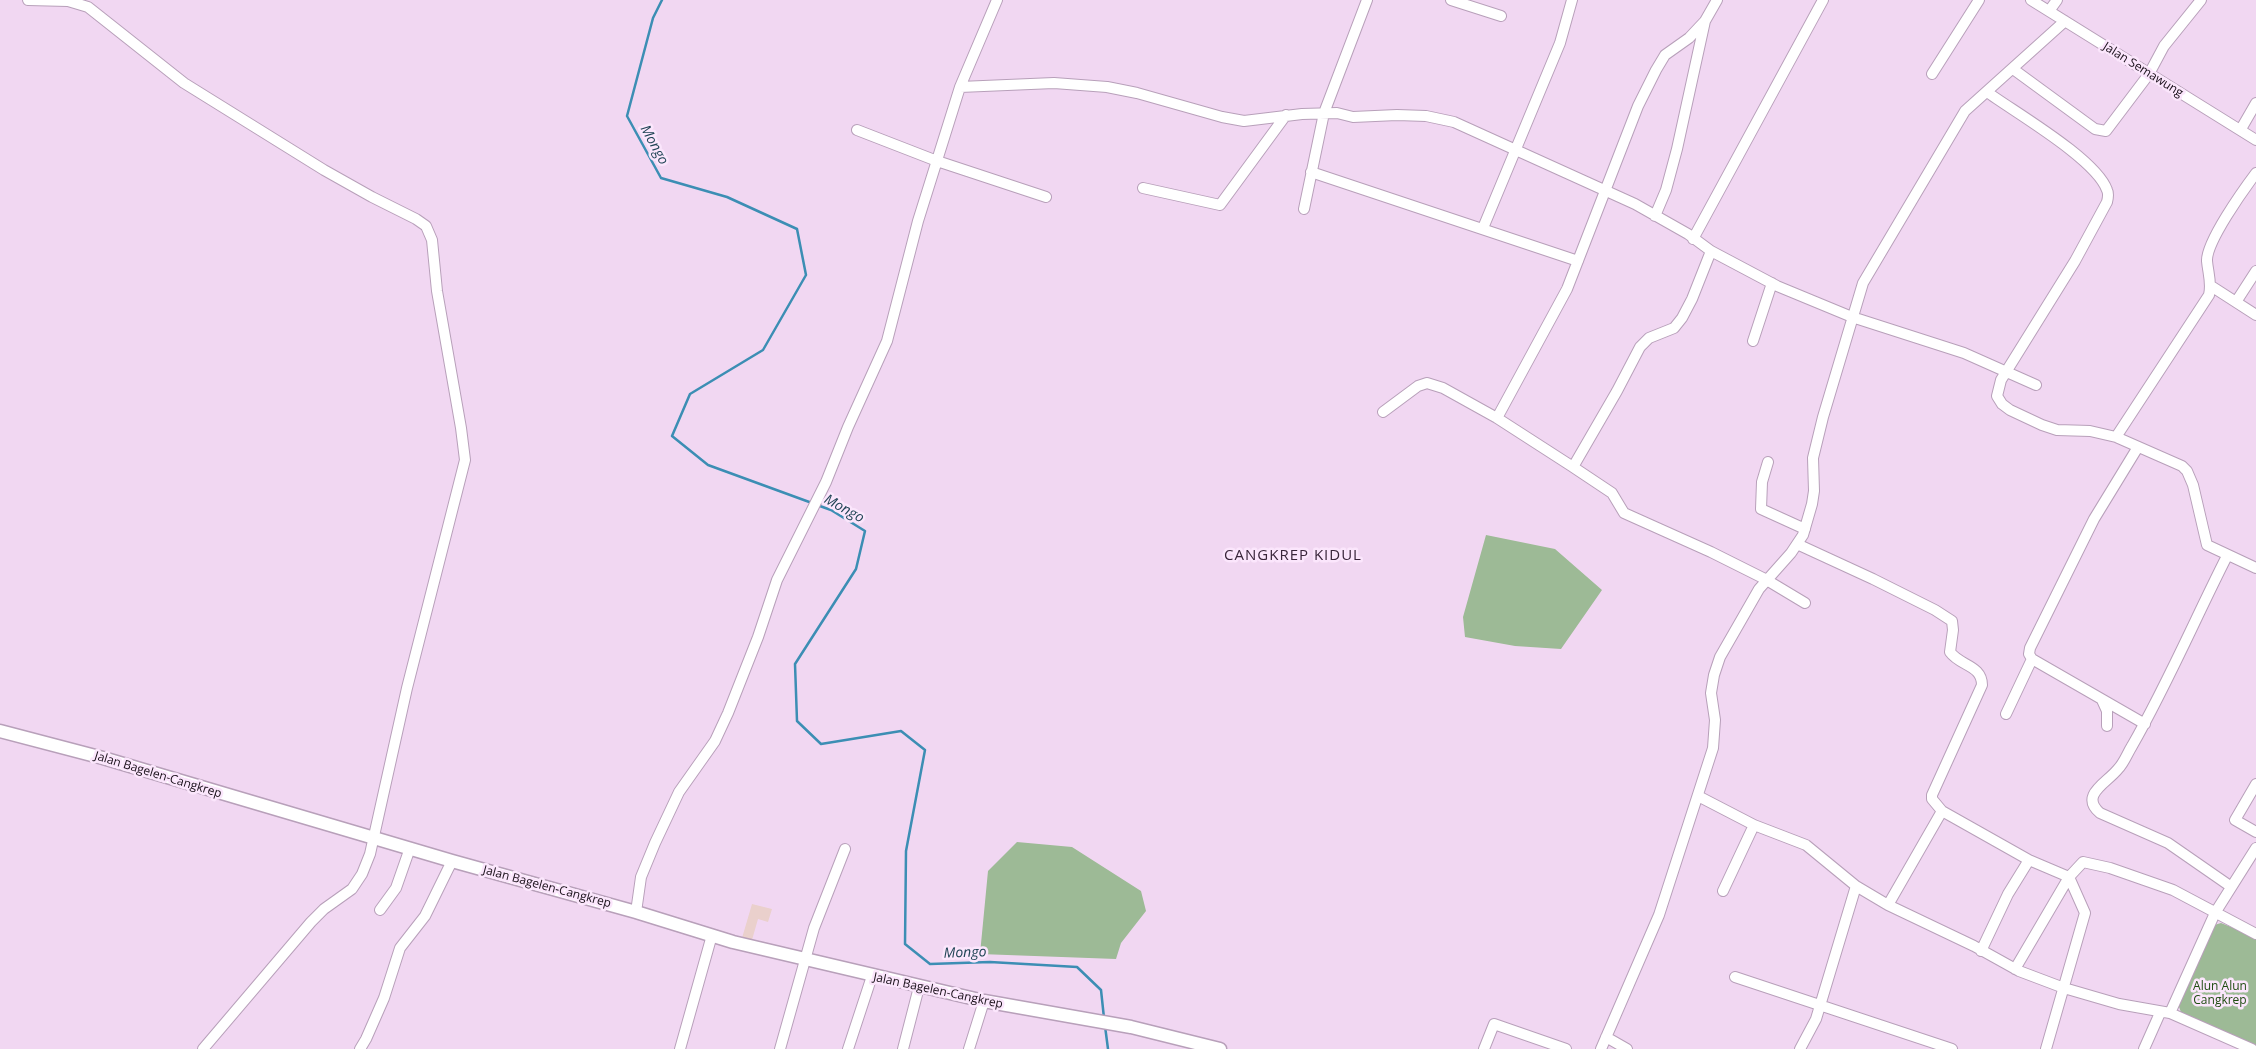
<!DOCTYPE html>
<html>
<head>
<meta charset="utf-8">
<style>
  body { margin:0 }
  canvas { display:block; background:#f1d7f2 }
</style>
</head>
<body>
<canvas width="2256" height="1049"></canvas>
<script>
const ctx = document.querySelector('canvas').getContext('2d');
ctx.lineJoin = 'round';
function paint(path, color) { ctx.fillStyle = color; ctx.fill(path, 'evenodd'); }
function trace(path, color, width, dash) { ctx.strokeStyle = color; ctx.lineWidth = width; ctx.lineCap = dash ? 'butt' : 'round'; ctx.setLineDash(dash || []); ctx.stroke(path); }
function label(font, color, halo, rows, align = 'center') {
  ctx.font = font + ' "Open Sans",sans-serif'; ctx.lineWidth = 5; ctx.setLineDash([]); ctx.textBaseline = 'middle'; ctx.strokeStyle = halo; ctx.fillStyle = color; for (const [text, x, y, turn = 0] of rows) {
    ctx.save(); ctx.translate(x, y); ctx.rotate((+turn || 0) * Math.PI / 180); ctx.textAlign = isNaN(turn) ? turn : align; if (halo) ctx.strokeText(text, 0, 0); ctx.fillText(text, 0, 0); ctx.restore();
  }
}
const medical = new Path2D(`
  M752,904l20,5 -4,13 -10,-3 -6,21 -10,-2z`);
const green = new Path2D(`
  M1486,535l69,14 47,41 -41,59 -46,-3 -50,-9 -2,-20z
  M1017,842l55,5 69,44 5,20 -25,32 -5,16 -136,-5 8,-83z
  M2221,923l35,14v108l-4,1 -70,-31 -4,-11 33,-78z`);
const stream = new Path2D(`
  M662,0l-9,18 -26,98 34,62 66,19 70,32 9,46 -43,75 -73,44 -18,42 36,29 104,38
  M817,505l14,5 34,21 -9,38 -61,95 2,57 24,23 80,-13 24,19 -19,101 -1,93 25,20 60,-2 87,5 24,23 3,28
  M1105,1026l3,23`);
const minor = new Path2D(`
  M28,0l40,1 20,6 96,76 140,87 48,27 44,22 10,7 6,14 5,51 24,137 4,32 -58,228 -37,166 -8,20 -10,15 -28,20 -13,13 -108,127
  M1451,0l50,16
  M2031,0l225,140
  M2049,11l8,-11
  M2013,69l82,60 11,2 43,-57 15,-28 37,-46
  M1932,74l47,-74
  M960,87l94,-4 53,4 30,6 85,24 22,4 58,-7 35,-1 16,4 44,-2 29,1 28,6 181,82 53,30 23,17 66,35 75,31 112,36 72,32
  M1987,92c29,21 109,67 120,98 2,4 1,8 0,12l-32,59 -74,119 -4,16 5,8 8,6 32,15 15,5 33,1 26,6 66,29 5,5 6,14 14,60 49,23
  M2241,129l15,-26
  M857,130l80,31 109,36
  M1311,172l267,89
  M1143,188l77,17 66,-90
  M1304,209l20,-96 43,-113
  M1655,216l11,-26 11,-41 28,-128 12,-21
  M1483,228l77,-185 12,-43
  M1693,239l130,-239
  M2211,286l45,29
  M2236,302l20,-31
  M1753,341l19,-58
  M1383,412l35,-26 9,-3 16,5 54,30 76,49 44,-76 23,-44 9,-9 25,-10 8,-10 10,-19 19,-48
  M1497,418l70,-129 71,-183 18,-36 9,-15 24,-17 16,-17
  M2116,437l93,-142c3,-12 -1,-22 -2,-34 -1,-19 37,-72 49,-88
  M1768,462l-6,20 -1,27 44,20
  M1573,467l39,26 12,20 87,39 54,27 40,24
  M1797,544l76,35 62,31 17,11 1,9 -3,22c10,14 32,13 32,33l-50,110v4l10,12
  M2227,556c-32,63 -60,129 -95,190 -5,8 -8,17 -14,23 -11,14 -39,26 -18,44l68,30 62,43
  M2032,659l113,65
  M2102,700l5,11v15
  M2006,714l26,-55 -3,-5 1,-6 64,-129 44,-72
  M2256,784l-21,36 21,12
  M1698,796l56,29 52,20 50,41 32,19 86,41 45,25 45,17 55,16 51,9 82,36
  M1723,891l31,-66
  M1888,905l54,-94 87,49 40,17 16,36 -39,136
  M380,910l16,-22 14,-40
  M636,912l5,-35 14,-34 24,-51 36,-51 13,-28 30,-76 19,-57 49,-98 22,-55 39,-86 31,-120 42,-134 37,-87
  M1981,951l27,-57 21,-34
  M2015,969l54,-92 14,-15 27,6 63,22 83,44
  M1735,977l217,72
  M2170,1013l45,-100 41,-65
  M1606,1037l21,12
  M360,1049l6,-10 18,-41 16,-50 25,-32 27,-55
  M680,1049l32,-114
  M780,1049l34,-121 31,-79
  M848,1049l24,-73
  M903,1049l16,-62
  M969,1049l15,-48
  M1484,1049l10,-25 72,25
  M1601,1049l58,-134 54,-167 2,-28 -4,-27 3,-18 6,-18 39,-68 32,-36 12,-18 9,-31 2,-13 -1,-33 10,-41 40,-134 102,-172 100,-90
  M1800,1049l16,-30 40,-133
  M2144,1049l16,-36`);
const major = new Path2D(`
  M0,731l103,27 349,103 184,51 97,30 251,59 147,26 89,22`);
const streetNames = [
  ["Jalan Semawung",2143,70,32],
  ["Jalan Bagelen-Cangkrep",158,775,17],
  ["Jalan Bagelen-Cangkrep",547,887,15],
  ["Jalan Bagelen-Cangkrep",938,991,12]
];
const parkNames = [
  ["Alun Alun",2220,987],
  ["Cangkrep",2220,1001]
];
const waterNames = [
  ["Mongo",654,145,61],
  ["Mongo",844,509,29],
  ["Mongo",965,953,-2]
];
const quarterNames = [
  ["CANGKREP KIDUL",1293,556]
];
paint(medical, '#ead0cc');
paint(green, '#9dba96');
trace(stream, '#3c8eb4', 2.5);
trace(minor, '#b8a0ba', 12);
trace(major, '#b8a0ba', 15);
trace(minor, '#fff', 10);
trace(major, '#fff', 12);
label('12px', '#170e17', '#fbe6fc', streetNames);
label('12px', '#1e4c10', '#fbe6fc', parkNames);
label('italic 14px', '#204455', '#fbe6fc', waterNames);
ctx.letterSpacing = '1px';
label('15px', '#39253a', '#fbe6fc', quarterNames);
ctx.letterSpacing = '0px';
</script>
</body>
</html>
